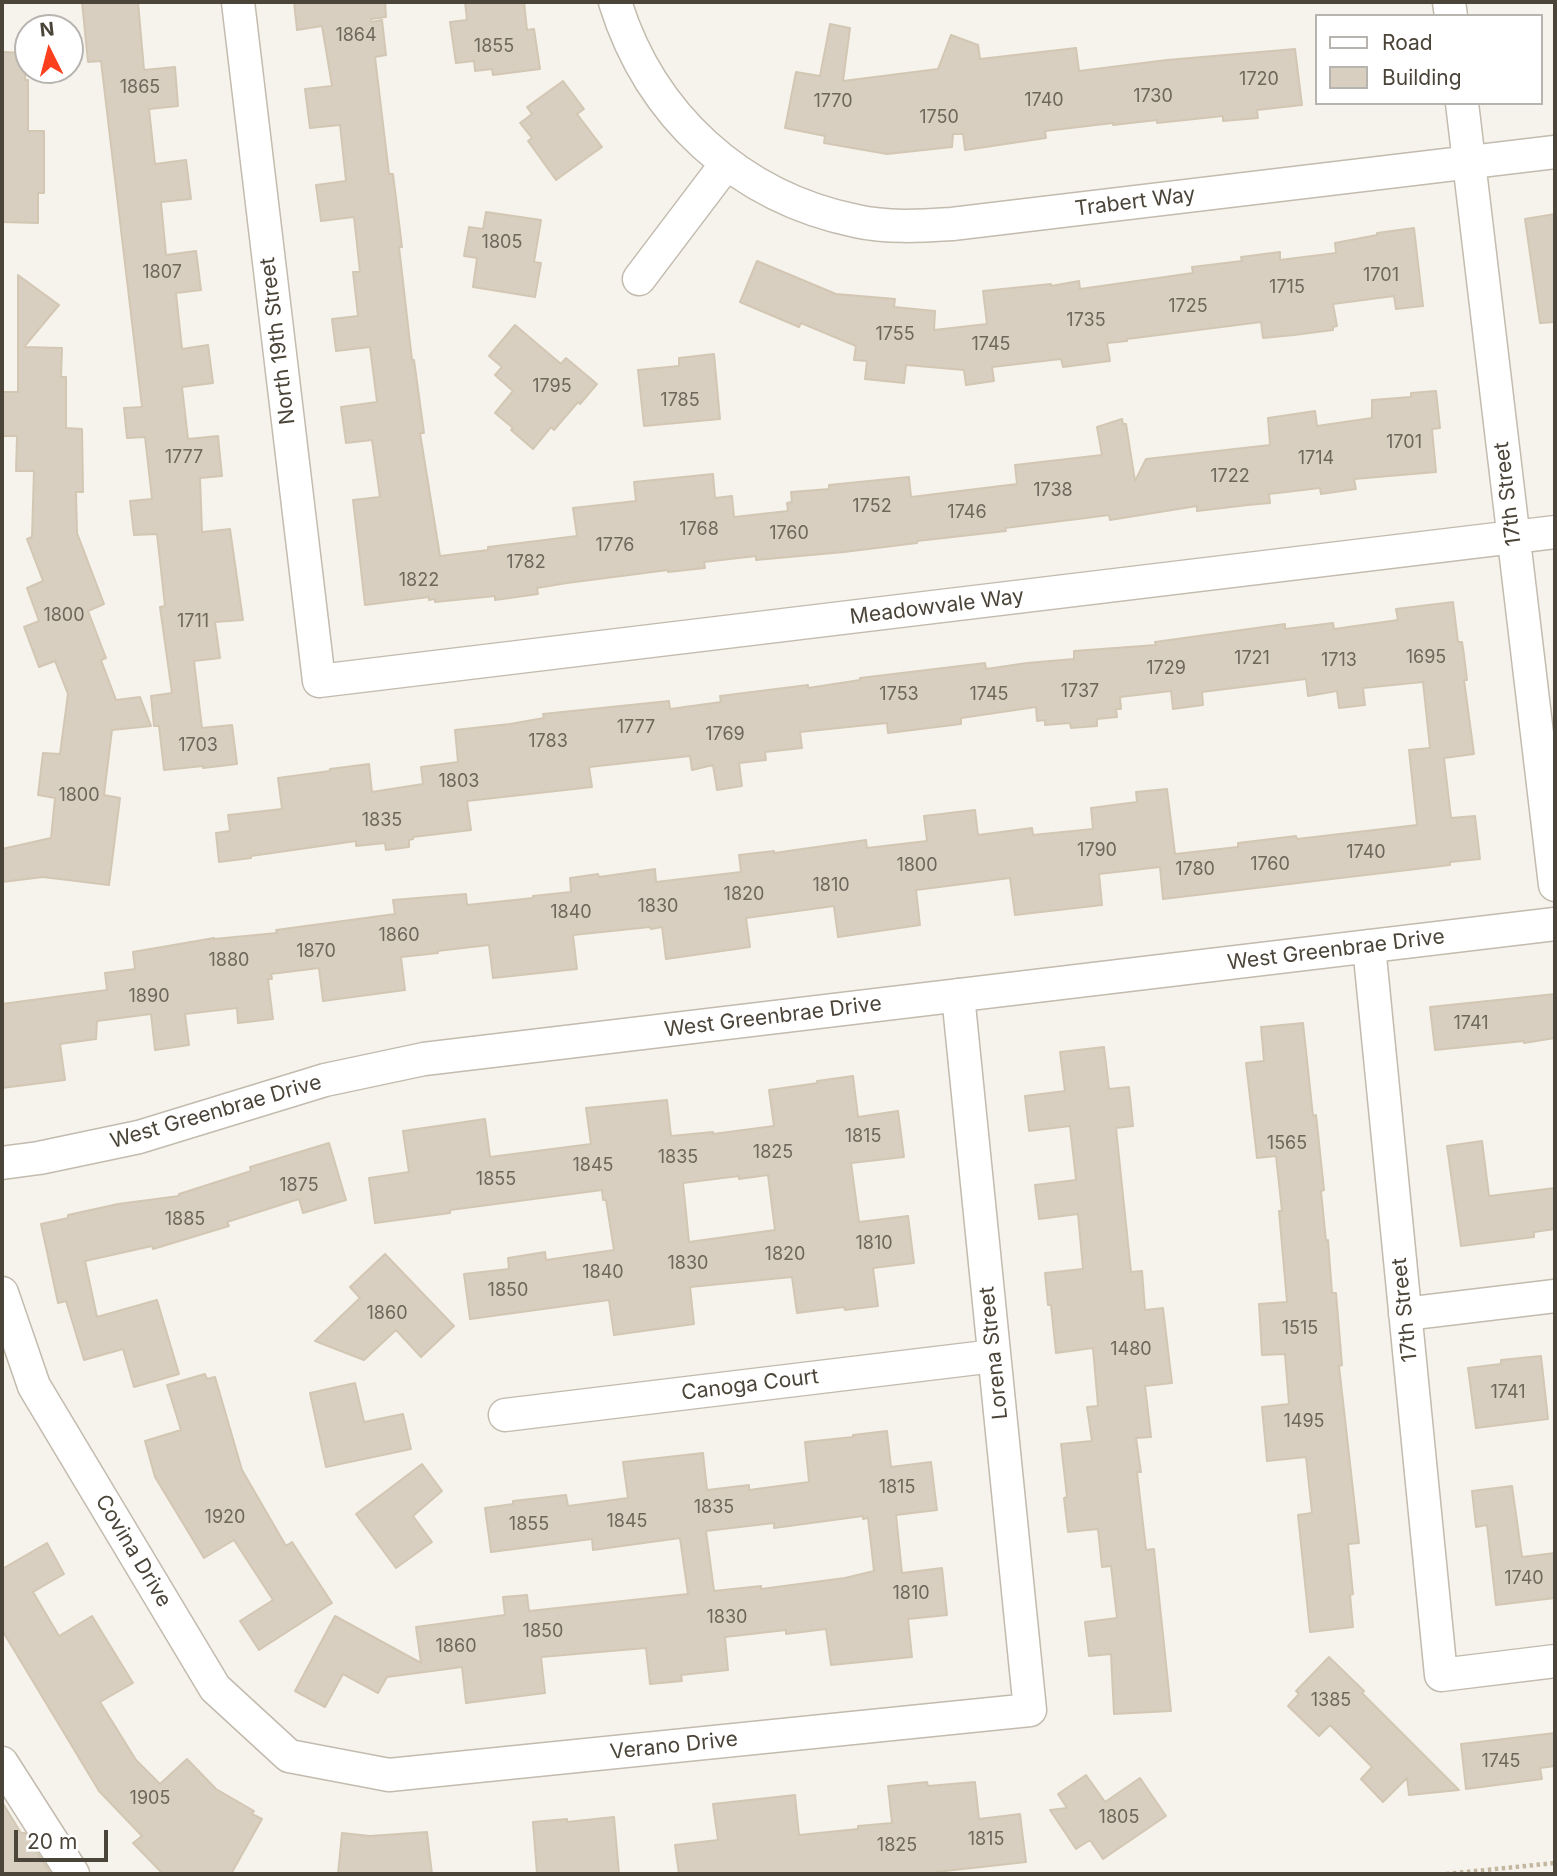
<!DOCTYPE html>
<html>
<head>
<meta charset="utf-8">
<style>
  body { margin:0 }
  #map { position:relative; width:1557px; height:1876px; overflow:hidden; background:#f6f3ec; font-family:Inter,sans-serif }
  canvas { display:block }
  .frame { position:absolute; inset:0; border:4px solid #4b4439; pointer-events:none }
  .legend { position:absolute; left:1315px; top:14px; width:228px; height:91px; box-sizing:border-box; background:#fff; border:2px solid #b7b4b0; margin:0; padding:9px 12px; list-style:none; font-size:21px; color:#4b4439 }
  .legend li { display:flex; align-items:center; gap:14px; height:35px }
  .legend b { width:35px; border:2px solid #b7b4b0 }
  .north { position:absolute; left:14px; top:14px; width:70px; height:70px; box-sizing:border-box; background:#fff; border:2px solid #b7b4b0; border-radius:50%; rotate:354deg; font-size:19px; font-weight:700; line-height:28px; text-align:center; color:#4b4439 }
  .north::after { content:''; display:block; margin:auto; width:24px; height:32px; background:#fc3f1d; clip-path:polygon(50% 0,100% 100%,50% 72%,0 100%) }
  .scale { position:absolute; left:14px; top:1830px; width:94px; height:32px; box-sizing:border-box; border:4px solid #4b4439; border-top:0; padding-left:9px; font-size:21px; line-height:24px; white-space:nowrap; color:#4b4439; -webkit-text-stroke:5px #fff; paint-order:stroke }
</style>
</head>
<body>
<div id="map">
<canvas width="1557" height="1876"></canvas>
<div class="frame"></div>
<ul class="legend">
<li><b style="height:9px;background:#fff"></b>Road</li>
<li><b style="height:19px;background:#d8cfc1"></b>Building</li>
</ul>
<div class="north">N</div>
<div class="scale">20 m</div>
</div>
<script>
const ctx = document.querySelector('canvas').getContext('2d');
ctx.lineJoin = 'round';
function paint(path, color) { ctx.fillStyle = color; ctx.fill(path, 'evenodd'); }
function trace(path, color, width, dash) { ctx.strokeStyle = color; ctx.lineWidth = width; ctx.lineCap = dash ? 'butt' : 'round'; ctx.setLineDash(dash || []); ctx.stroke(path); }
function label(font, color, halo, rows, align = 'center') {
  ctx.font = font + ' Inter,sans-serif'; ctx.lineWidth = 5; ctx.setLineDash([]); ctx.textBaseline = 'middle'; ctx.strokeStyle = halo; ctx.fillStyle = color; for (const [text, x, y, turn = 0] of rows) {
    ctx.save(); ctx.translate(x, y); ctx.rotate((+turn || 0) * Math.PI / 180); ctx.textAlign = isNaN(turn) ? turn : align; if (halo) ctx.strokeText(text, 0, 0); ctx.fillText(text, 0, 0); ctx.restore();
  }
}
const building = new Path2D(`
  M82,2h56l6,68 31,-3 3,39 -29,3 6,55 31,-4 5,39 -30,3 5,53 30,-4 5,39 -25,3 6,56 26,-4 5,38 -31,4 6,52 30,-3 4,40 -22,2 2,54 28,-3 13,91 -28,2 5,36 -26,3 8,67 30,-3 5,39 -34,4v-2l-39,4 -5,-44h-5l-3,-30 21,-3 -12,-86 5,-1 -8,-72 -23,1 -4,-34 22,-2 -7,-62 -18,1 -3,-30 18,-1 -41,-346 -13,1z
  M294,2h91l1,15 -15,2v3l11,-2 4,35 -11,2 14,117h4l9,73h-3l13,113h2l10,73h-4l20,123 48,-6v-3l89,-11 -4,-28 63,-7 -2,-19 79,-8 2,24 17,-2 2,21 54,-6 -1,-8 5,-1 -1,-10 38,-3v-4l80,-8 2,20 106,-13 -2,-19 87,-10 -5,-28 25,-8 1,5h3l9,57 11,-22 124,-14 -2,-27 47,-7 2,15 55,-8v-18l39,-3v-4l25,-2 4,37 -8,1 4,43 -82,7 2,10 -35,5 -1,-6 -51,6 1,9 -22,2 -51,6v-5l-87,14 -1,-5 -23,3 -81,10 1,3 -89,10v2l-73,9 -88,8v-4l-52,6 1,6 -37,4v-2l-101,13 -30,5 1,6 -43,6v-4l-60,6v-3l-6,1v-3l-64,8 -12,-105 27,-3 -8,-57 -26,3 -5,-36 36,-5 -7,-55 -34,4 -4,-32 26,-3 -5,-44h7l-6,-55 -33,4 -5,-36 30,-4 -6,-56 -30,3 -5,-39 27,-3 -10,-60 -25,4z
  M465,2h59l3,28 7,-1 6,40 -47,6 -1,-6 -17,2 -1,-10 -18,2 -6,-41 17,-2z
  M830,24l20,4 -7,53 95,-12 13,-34 27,10 2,14 96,-11 3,23 88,-11 128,-11 7,56 -45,5 1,8 -35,3v-5l-66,7v-3l-44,5v-2l-68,8 1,7 -81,12 -2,-16h-10l-1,13 -65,7 -63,-11 1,-7 -40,-8 11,-56 24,4z
  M2,52l24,1 -1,27h3v51h16v62h-6v30l-36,-1z
  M563,81l21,28 -7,5 25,33 -46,33 -28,-39 4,-3 -12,-15 12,-9 -5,-7z
  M486,212l55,8 -7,42 7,1 -6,34 -62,-10 4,-29 -13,-2 5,-29 14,2z
  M1555,214v108l-15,1 -15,-104z
  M1414,228l9,78 -27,3 -2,-13 -61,8 4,22 -4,1v3l-39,5 -31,3 -2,-16 -134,17v2l-20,2 3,18 -47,6 -2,-8 -69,8 2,14 -28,4 -2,-15 -58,-5 -2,18 -39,-4 2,-18 -13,-1 2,-14 -55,-23 -2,4 -59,-25 17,-41 79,33 59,5 -1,8 41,4 -1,19 53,-6 -4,-33 68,-7v2l28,-5 1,8 113,-16 -1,-6 50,-6 -1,-4 39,-5v8l56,-7 -1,-10 42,-8v-2z
  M18,275l41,30 -35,42 38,1 -1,29h5v51l16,1 1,63h-7l1,41 27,71 -16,7 18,47 -5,2 15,40 24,-3 11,29 -39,4 -8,65 16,3 -11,87 -66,-8 -41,5v-33l49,-11 4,-40 -17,-3 5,-42 17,1 8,-60 -13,-33 -16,6 -15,-40 15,-6 -12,-33 16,-7 -16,-42 5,-2 2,-66h-18l1,-35h-15v-44h16z
  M515,325l46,39 5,-6 31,26 -17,20 -2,-2 -24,28 -3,-3 -18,22 -22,-19 2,-2 -18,-15 18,-22 -18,-16 7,-8 -13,-11z
  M714,354l6,65 -76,7 -6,-56 41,-4v-8z
  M1453,602l5,40h4l2,13 3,25h-3l10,74 -30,4 7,60 24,-2 5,43 -30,3v3l-287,34 -3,-32 -61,7 3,31 -87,10 -5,-37 -94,12 4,35 -82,12 -4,-31 -88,12 4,29 -84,12 -4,-32 -11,2 -1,-2 -77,8 4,34 -84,9 -4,-33 -52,6 1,2 -37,4 4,33 -82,11 -4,-33 -48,6 1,5h-4l5,40 -35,4 -1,-15 -52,6 4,31 -34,5 -4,-36 -54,7 -1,18 -36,5 5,36 -63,8v-84l105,-14 -2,-17 30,-4 -2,-17 81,-14v1l63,-6 -1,-3 119,-16 -2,-14 73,-6 1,11 66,-7v-2l38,-4 -1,-14 28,-4 1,3 56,-8 1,13 85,-10 -2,-17 35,-4v2l92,-13 1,8 60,-7 -3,-25 51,-6 3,25 54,-7 1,7 60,-6 -2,-21 46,-6 -1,-10 31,-3 8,65 63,-7v-4l58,-7 1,3 120,-14 -8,-75 21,-2 -7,-66 -60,6 2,17 -26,3 -2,-17 -29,5 -2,-17 -104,13 1,13 -30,4 -2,-18 -51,6 1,12h-5l1,8 -20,2v7l-26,2 -1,-5 -25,2v-5l-8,1 -1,-14 -75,11v6l-73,9 -1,-10 -87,9 2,16 -37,4 1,8 -27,3 3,23 -25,4 -4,-25 -21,5 -2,-14 -101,11 3,20 -125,14 4,29 -58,7v2l-4,1v7l-23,3 -1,-7 -29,3v-5l-105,15v2l-32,4 -3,-29 14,-2 -2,-16 54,-6 -4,-31 52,-7v-2l39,-5 3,28 51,-8 -2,-17 37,-5 -3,-32 55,-6 34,-6 -1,-4 126,-13 1,8 51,-7 -1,-6 88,-11v3l52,-8v-2l125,-15 1,6 41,-6 47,-4v-8l82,-6 -1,-3 130,-18v5l48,-6 1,6 64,-9 -2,-11z
  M1555,994v44l-31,5v-2l-89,9 -5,-43z
  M1303,1023l10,93 3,-1 2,18 6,57 -3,1 5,50 2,-1 4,53h4l6,72 -3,1 20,177 -11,1 5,50 -3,1 3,32 -43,5 -12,-117 14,-2 -6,-56 -39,4 -5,-54 27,-3 -4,-50 -23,1 -3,-51 28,-2 -8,-91h3l-6,-55 -19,2 -11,-95 18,-2 -3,-34z
  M1104,1047l5,42 20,-2 4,39 -17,2 15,144 11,-1 3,39 18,-2 9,75 -27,3 6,51 -15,1 5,34h-4l9,78 8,-1 17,162 -57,3 -3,-60 -22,2 -4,-34 32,-4 -6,-52 -9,1 -4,-38 -30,3 -4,-34 3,-1 -6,-53 31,-3 -5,-34 11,-1 -5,-58 -37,5 -5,-48h-3l-3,-32 38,-4 -5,-55 -39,5 -4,-34 41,-5 -6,-54 -41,5 -4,-35 40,-5 -5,-39z
  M853,1076l5,41 40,-6 6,46 -53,6 8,59 49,-6 6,47 -41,5 5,38 -33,4 -1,-3 -47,6 -5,-36 -102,10 4,37 -80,11 -5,-35 -139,19 -6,-45 45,-5 -1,-11 37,-6 1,8 68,-10 -8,-50h-3l-1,-10 -152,20v3l-75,10 -6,-45 40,-6 -6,-41 82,-12 5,38 101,-13 -5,-36 81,-8 4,36 42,-4v2l61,-8 -5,-36 49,-7 -1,-2zM768,1175l7,55 -86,12 -6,-59 56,-7v3z
  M1482,1141l7,55 66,-8v41l-21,3v5l-73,9 -14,-100z
  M329,1143l17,57 -43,13 -4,-14 -72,23 2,4 -76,23 -1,-3 -67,15 12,56 60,-17 22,74 -45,13 -11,-38 -39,11 -18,-59 -8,2 -17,-79 27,-6v-3l50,-11 61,-8v-2l72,-23 -1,-4z
  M385,1254l69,72 -33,31 -25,-27 -32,30 -49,-19 45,-43 -10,-11z
  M1541,1356l7,63 -72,9 -8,-60 33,-4v-4z
  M205,1374l2,5 8,-2 27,93 44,76 6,-4 40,61 -73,47 -19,-29 33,-21 -39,-60 -30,18 -49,-81 -10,-36 36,-11 -14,-45z
  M355,1383l9,39 39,-8 8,35 -85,18 -16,-74z
  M887,1431l4,36 40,-5 6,48 -41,5 6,58 40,-5 5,47 -39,4 4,38 -81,8 -5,-36 -40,5v-4l-61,7 3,33 -47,5 1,6 -32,3 -4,-36 -105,9 4,36 -79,10 -4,-36 -75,10 -9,16 -35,-19 -18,33 -30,-16 40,-75 86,47 -5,-36 89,-12 -2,-18 24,-2 2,16 159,-17 -8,-56 -87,12 -1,-11 -101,13 -6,-44 28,-4v-3l53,-6 2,11 60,-8 -5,-36 80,-9 4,37 42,-5v5l60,-8 -4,-40 48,-5v-2zM863,1516v3l5,-1 6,53 -29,7 -84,11v-3l-47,5 -8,-60 68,-8v5z
  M422,1464l20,27 -29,25 19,26 -36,26 -40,-54z
  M1512,1486l10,71 33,-4v45l-59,7 -9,-80 -11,2 -4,-36z
  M47,1543l17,31 -31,18 26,44 33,-20 41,67 -33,19 36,58 24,24 27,-25 29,30 38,22 -2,3 10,5 -31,55h-68l-30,-31 9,-7 -43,-45 -97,-161v-61z
  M1329,1657l35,34 -2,2 97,97 -50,5 -2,-17 -24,24 -22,-23 11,-12 -42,-42 -11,11 -31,-30 11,-12 -3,-3z
  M1555,1733v33l-15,2 2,11 -76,10 -5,-45z
  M1086,1775l19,27 35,-24 26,38 -63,43 -13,-19 -14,9 -26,-39 17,-2 -9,-14z
  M927,1782l1,4 47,-4 4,37 41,-5 6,48 -90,10v2h-257l-4,-29 43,-5 -5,-36 82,-9 4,40 59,-6v-3l34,-3 -4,-37z
  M2,1802l19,31h4l26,41h-49z
  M614,1817l5,57h-82l-4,-52 34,-3v3z
  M427,1832l5,42h-94l4,-41 28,3z`);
const path = new Path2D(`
  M1446,1874l109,-11`);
const minor = new Path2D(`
  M238,2l81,679 1236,-149
  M615,2c35,113 124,195 241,219 31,7 64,5 96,3l603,-72
  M1449,2l2,14
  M1462,103l93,782
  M639,279l87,-115
  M1369,946l72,729 114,-14
  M2,1163l37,-5 100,-21 186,-57 99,-21 1131,-135
  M2,1293l32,93 181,302 74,68 100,19 641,-65 -72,-715
  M1405,1314l150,-18
  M505,1415l489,-59
  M2,1763l71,111`);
const numberNames = [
  ["1864",356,36],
  ["1855",494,47],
  ["1720",1259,80],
  ["1865",140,88],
  ["1730",1153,97],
  ["1740",1044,101],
  ["1770",833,102],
  ["1750",939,118],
  ["1805",502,243],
  ["1807",162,273],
  ["1701",1381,276],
  ["1715",1287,288],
  ["1725",1188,307],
  ["1735",1086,321],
  ["1755",895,335],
  ["1745",991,345],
  ["1795",552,387],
  ["1785",680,401],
  ["1701",1404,443],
  ["1777",184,458],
  ["1714",1316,459],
  ["1722",1230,477],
  ["1738",1053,491],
  ["1752",872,507],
  ["1746",967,513],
  ["1768",699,530],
  ["1760",789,534],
  ["1776",615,546],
  ["1782",526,563],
  ["1822",419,581],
  ["1800",64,616],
  ["1711",193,622],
  ["1695",1426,658],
  ["1721",1252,659],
  ["1713",1339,661],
  ["1729",1166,669],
  ["1737",1080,692],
  ["1753",899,695],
  ["1745",989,695],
  ["1777",636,728],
  ["1769",725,735],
  ["1783",548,742],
  ["1703",198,746],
  ["1803",459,782],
  ["1800",79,796],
  ["1835",382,821],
  ["1790",1097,851],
  ["1740",1366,853],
  ["1760",1270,865],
  ["1800",917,866],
  ["1780",1195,870],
  ["1810",831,886],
  ["1820",744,895],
  ["1830",658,907],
  ["1840",571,913],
  ["1860",399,936],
  ["1870",316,952],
  ["1880",229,961],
  ["1890",149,997],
  ["1741",1471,1024],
  ["1815",863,1137],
  ["1565",1287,1144],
  ["1825",773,1153],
  ["1835",678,1158],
  ["1845",593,1166],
  ["1855",496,1180],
  ["1875",299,1186],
  ["1885",185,1220],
  ["1810",874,1244],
  ["1820",785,1255],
  ["1830",688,1264],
  ["1840",603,1273],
  ["1850",508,1291],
  ["1860",387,1314],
  ["1515",1300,1329],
  ["1480",1131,1350],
  ["1741",1508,1393],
  ["1495",1304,1422],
  ["1815",897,1488],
  ["1835",714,1508],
  ["1920",225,1518],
  ["1845",627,1522],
  ["1855",529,1525],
  ["1740",1524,1579],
  ["1810",911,1594],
  ["1830",727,1618],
  ["1850",543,1632],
  ["1860",456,1647],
  ["1385",1331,1701],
  ["1745",1501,1762],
  ["1905",150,1799],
  ["1805",1119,1818],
  ["1815",986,1840],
  ["1825",897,1846]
];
const streetNames = [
  ["Trabert Way",1135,202,-7],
  ["North 19th Street",278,341,-97],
  ["17th Street",1508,494,-97],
  ["Meadowvale Way",937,607,-7],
  ["West Greenbrae Drive",1336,950,-7],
  ["West Greenbrae Drive",773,1017,-7],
  ["West Greenbrae Drive",216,1112,-16],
  ["17th Street",1405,1310,-96],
  ["Lorena Street",994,1353,-96],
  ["Canoga Court",750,1385,-7],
  ["Covina Drive",133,1551,59],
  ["Verano Drive",674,1746,-6]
];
paint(building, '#d8cfc1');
trace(building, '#d3c7b4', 2);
trace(minor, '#c2bbae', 35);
trace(path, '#c4b79f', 4.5, [3.5, 3.5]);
trace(minor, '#fff', 32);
label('18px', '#6e675b', null, numberNames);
label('21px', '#4b4439', '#fff', streetNames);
</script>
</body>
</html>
